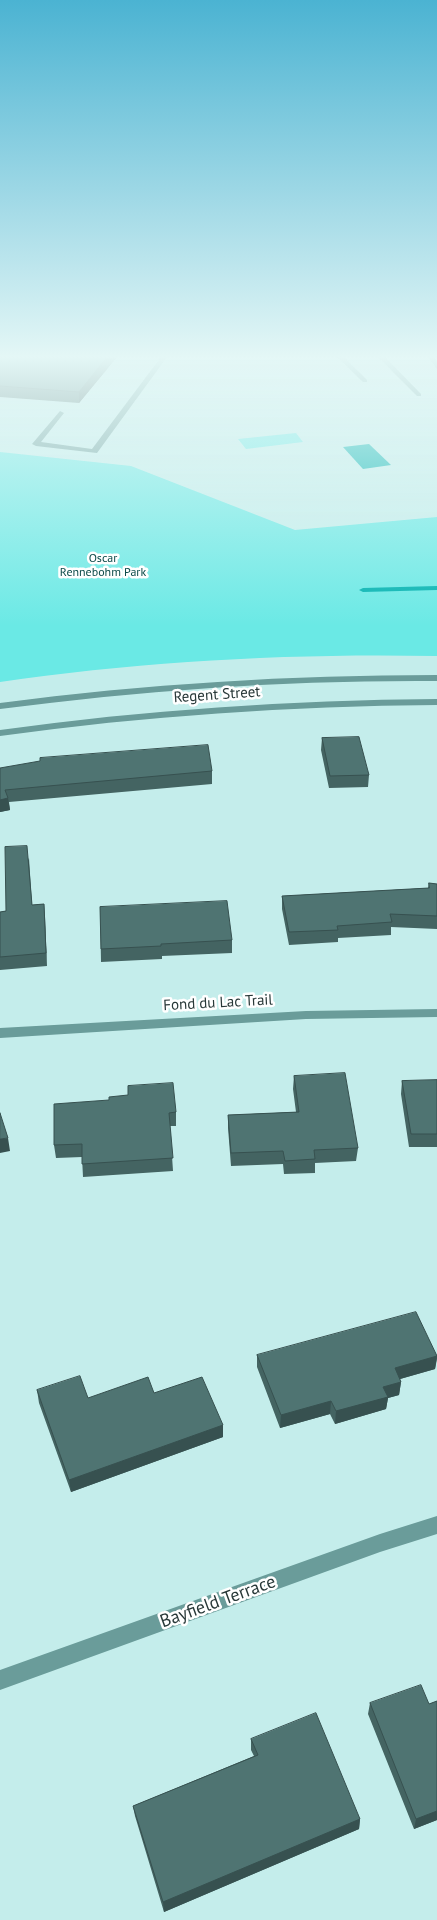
<!DOCTYPE html>
<html>
<head>
<meta charset="utf-8">
<style>
  body { margin:0 }
  canvas { display:block; background:#c4edeb }
</style>
</head>
<body>
<canvas width="437" height="1920"></canvas>
<script>
const ctx = document.querySelector('canvas').getContext('2d');
ctx.lineJoin = 'round';
function paint(path, color) { ctx.fillStyle = color; ctx.fill(path, 'evenodd'); }
function trace(path, color, width, dash) { ctx.strokeStyle = color; ctx.lineWidth = width; ctx.lineCap = dash ? 'butt' : 'round'; ctx.setLineDash(dash || []); ctx.stroke(path); }
function label(font, color, halo, rows, align = 'center') {
  ctx.font = font + ' "PT Sans",sans-serif'; ctx.lineWidth = 5; ctx.setLineDash([]); ctx.textBaseline = 'middle'; ctx.strokeStyle = halo; ctx.fillStyle = color; for (const [text, x, y, turn = 0] of rows) {
    ctx.save(); ctx.translate(x, y); ctx.rotate((+turn || 0) * Math.PI / 180); ctx.textAlign = isNaN(turn) ? turn : align; if (halo) ctx.strokeText(text, 0, 0); ctx.fillText(text, 0, 0); ctx.restore();
  }
}
const green = new Path2D(`
  M296,433l7,9 -57,7 -8,-10z
  M0,452l131,14 164,64 142,-13v139c-142,-3 -297,5 -437,26z`);
const water = new Path2D(`
  M369,444l22,21 -28,4 -20,-22z`);
const stream = new Path2D(`
  M437,586v4l-74,2 -4,-2 4,-2z`);
const minor = new Path2D(`
  M161,357h6l-70,96 -61,-7 -4,-2 28,-33 4,2 -23,29 51,7z
  M337,357h7l23,23v2h-4z
  M378,357h7l36,37v2h-4z
  M428,357h6l3,5v7z
  M437,675v6c-147,-1 -292,9 -437,28v-6c145,-19 290,-28 437,-28z
  M437,699v6c-147,1 -292,11 -437,31v-6c145,-20 290,-30 437,-31z
  M437,1009v8l-131,2 -306,19v-10l306,-17z
  M437,1516v18l-57,18 -380,138v-20l380,-136z`);
const wall = new Path2D(`
  M0,357h117l-38,46 -79,-6z
  M322,738l47,37 -1,12 -39,1 -8,-38z
  M0,768l212,3v13l-203,18 1,8 -10,2z
  M29,858l3,47 12,-1 3,62 -47,4v-58l6,-1z
  M429,883l8,1v45l-46,-2v8l-53,3v4l-49,3 -7,-36v-13l146,-8z
  M100,907l132,33v13l-70,3v3l-61,3z
  M294,1076l64,72 -2,13 -41,2v10l-31,1 -1,-10 -52,2 -3,-38v-13l68,-3 -3,-23z
  M437,1080v67h-28l-8,-53 1,-13z
  M54,1104l122,8v14h-6l3,45 -90,6 -1,-20 -26,1 -2,-13z
  M257,1355h180v4l-2,10 -35,10 1,3 -2,13 -11,3 -2,11 -51,15 -5,-10 -50,14 -23,-61z
  M37,1390l51,8 66,-5 69,32v12l-152,55 -32,-89z
  M437,1701v119l-23,9 -46,-115 2,-11 59,1z
  M251,1739l109,80 -1,10 -195,83 -29,-96 -2,-10 121,-50 -3,-6z`);
const shadedWall = new Path2D(`
  M107,357h10l-38,46v-11z
  M8,798l2,12 -10,2v-12z
  M44,904l1,13 2,49 -1,-13z
  M8,1138l2,13 -10,2v-14z
  M437,1356l-2,13 -42,12 2,-13z
  M401,1382l-2,13 -11,3 -2,11 -51,15 1,-13 47,-24z
  M331,1401l-1,13 -50,14 1,-13z
  M223,1425v12l-152,55 -2,-12z
  M437,1811v9l-23,9 2,-10z
  M360,1819l-1,10 -195,83 -1,-10z`);
const building = new Path2D(`
  M0,357h107l-28,35 -79,-6z
  M359,737l10,38 -39,1 -8,-38z
  M208,745l4,26 -207,19 3,8 -8,2v-32l40,-7v-3z
  M27,846l5,59 12,-1 2,49 -46,4v-45l6,-1 -1,-64z
  M429,883l8,1v32l-47,-2 2,8 -55,4 1,4 -49,2 -7,-36 147,-8z
  M227,901l5,39 -71,4v2l-60,3 -1,-42z
  M345,1073l13,75 -44,2 1,9 -30,2 -2,-10 -52,2 -3,-38 71,-3 -5,-36z
  M437,1080v54h-26l-9,-53z
  M173,1083l3,29 -7,1 4,45 -91,6v-20l-28,1v-41l55,-4v-3l19,-2v-9z
  M0,1113l8,25 -8,1z
  M416,1312l21,44 -42,12 6,14 -18,5 5,10 -52,14 -5,-10 -50,14 -24,-60z
  M80,1376l8,22 60,-21 6,16 48,-16 21,48 -154,55 -32,-90z
  M421,1685l8,19 8,-3v110l-21,8 -46,-116z
  M316,1713l44,106 -197,83 -30,-96 125,-51 -7,-16z`);
const farParknames = [
  ["Oscar",103,559],
  ["Rennebohm Park",103,573]
];
const streetNames = [
  ["Regent Street",217,695,-4],
  ["Fond du Lac Trail",218,1003,-3]
];
const nearStreetnames = [
  ["Bayfield Terrace",218,1602,-20]
];
paint(green, '#6ae9e5');
paint(water, '#00b2b0');
paint(stream, '#00b2b0');
paint(minor, '#6a9c9a');
paint(wall, '#446462');
paint(shadedWall, '#375150');
paint(building, '#4f7472');
trace(building, '#375150', 1);
const sky = ctx.createLinearGradient(0, 0, 0, 626);
sky.addColorStop(0, '#4bb3d2');
sky.addColorStop(0.57, '#e4f7f6');
sky.addColorStop(1, '#e4f7f600');
ctx.fillStyle = sky;
ctx.fillRect(0, 0, 437, 626);
label('12px', '#0c4a49', '#fff', farParknames);
label('15px', '#283838', '#fff', streetNames);
label('18px', '#283838', '#fff', nearStreetnames);
</script>
</body>
</html>
